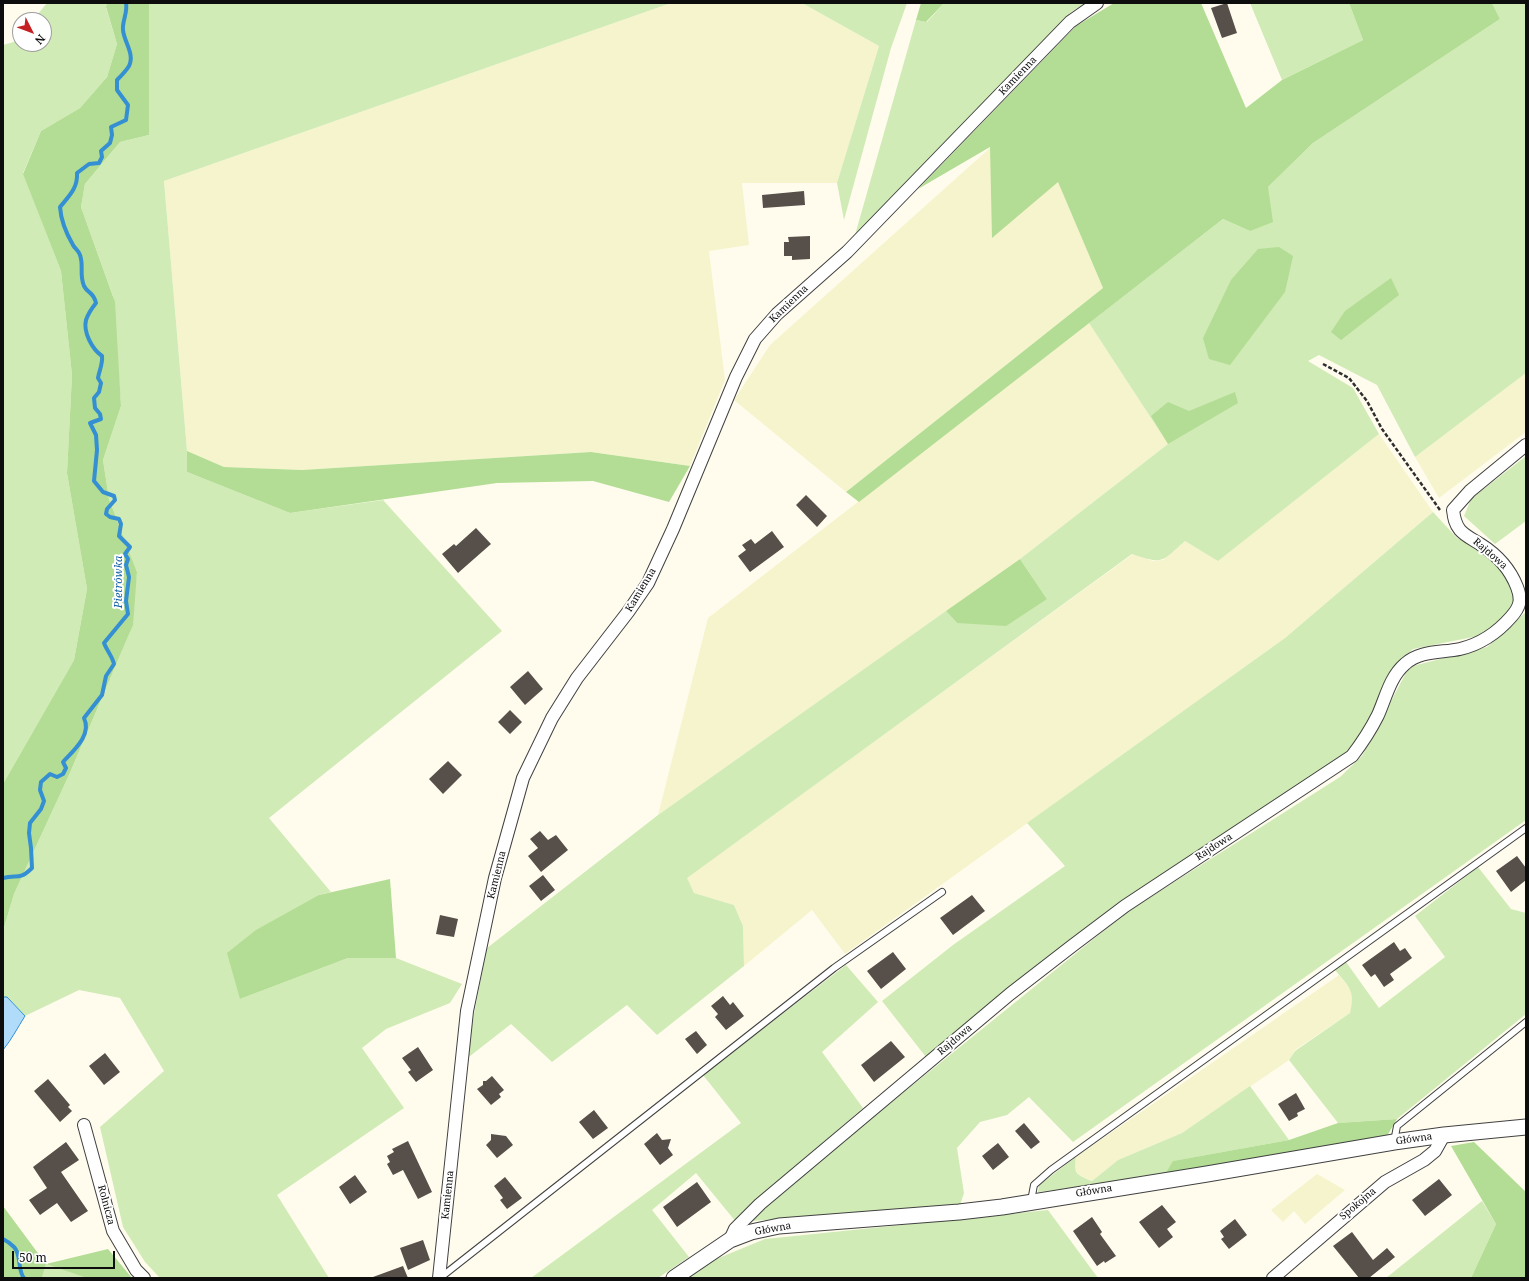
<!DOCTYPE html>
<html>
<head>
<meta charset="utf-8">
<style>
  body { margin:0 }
  #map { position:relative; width:1529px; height:1281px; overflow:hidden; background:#fffcee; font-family:"Noto Serif",serif }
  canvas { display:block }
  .frame { position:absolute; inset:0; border:4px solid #0d0d0d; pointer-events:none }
  .north { position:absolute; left:12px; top:12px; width:40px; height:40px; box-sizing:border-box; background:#fff; border:1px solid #9e9e9e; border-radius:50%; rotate:132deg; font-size:11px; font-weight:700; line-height:16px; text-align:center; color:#0d0d0d }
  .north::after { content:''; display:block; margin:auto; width:14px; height:18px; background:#c41f23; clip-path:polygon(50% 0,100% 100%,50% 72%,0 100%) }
  .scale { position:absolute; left:12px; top:1251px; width:103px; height:18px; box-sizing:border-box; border:2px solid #0d0d0d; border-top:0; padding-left:5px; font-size:12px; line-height:14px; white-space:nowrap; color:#0d0d0d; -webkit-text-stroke:3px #fff; paint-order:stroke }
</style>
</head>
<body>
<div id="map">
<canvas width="1529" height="1281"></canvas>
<div class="frame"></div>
<div class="north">N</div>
<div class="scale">50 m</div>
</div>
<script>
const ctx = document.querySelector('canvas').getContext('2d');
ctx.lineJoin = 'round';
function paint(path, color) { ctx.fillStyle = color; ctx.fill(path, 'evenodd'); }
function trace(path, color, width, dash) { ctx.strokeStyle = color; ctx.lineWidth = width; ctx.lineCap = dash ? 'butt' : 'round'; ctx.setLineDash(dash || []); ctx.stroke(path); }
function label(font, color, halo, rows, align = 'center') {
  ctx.font = font + ' "Noto Serif",serif'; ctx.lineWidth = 4; ctx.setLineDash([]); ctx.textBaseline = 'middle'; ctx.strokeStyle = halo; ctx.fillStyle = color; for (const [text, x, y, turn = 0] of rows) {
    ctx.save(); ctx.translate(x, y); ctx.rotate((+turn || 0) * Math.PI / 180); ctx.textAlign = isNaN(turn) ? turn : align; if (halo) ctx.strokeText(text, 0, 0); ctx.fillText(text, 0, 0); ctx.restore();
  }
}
const farmland = new Path2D(`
  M671,3h131l77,43 -42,137h-95l7,62 -40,6 16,129 -35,86 -99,-14 -289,18 -78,-3 -37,-16 -23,-270z
  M991,147l67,35 45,106 -257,204 -112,-92 36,-55z
  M1089,323l79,121 -148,115 -362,256 50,-197z
  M1526,373v59l-87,66 -24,-41z
  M1379,434l54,78 -148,126 -440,316 -33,-44 -68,56 -1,-40 -9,-21 -40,-12 -8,-15 447,-324 20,7 10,-1 22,-19 33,19z
  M1339,975l13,16 1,14 -3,8 -55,37 -6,10 -107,73 -64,27 -26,21 -13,-6 -5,-8 2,-10z
  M1317,1174l28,16 -40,34 -11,-13 -11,11 -12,-12z`);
const green = new Path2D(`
  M47,3h60l-1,5 11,36 -10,33 -27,31 -39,23 -18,42 38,98 11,104 -5,98 20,116 -13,71 -71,124v-739l14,-4 3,-4v7h24v-24h-11z
  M149,3h522l-507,178 23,270v21l103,41 93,-13 119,131 -233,187 62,74 -12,3 -79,104 108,-41h48l66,26 -12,19 -64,26 -24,19 42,60 -127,87 52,83h-169l-15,-16 -22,-35 -23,-100 64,-56 -44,-73 -41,-8 -54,26 -18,-19h-4v-66l11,-37 55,-119 61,-143 7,-60 -28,-73 -6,-39 18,-54 -8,-110 -32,-89 4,-23 35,-42 29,-7z
  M802,3h105l-16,45 -47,172 -7,-37 42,-137z
  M944,3h141l-14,9 -216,223 61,-215 11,2z
  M1250,3h99l14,37 -81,40z
  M1492,3h34v370l-111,84 -38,-72 -58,-30 -11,6 45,27 26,46 -161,127 -33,-20c-24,21 -21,24 -53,13l-445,324 7,15 40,12 9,21 1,40 -87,69 -30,-30 -75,57 -41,-38 -46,36 22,-112 171,-133 288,-204 11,12 90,-24 -27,-40 148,-115 -79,-121 134,-104 27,12 18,-44 45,-44 187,-124z
  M1526,456v65l-31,23 -31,-28 7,-17z
  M1433,512l24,26 29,16 17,15 10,18v15l-6,11 -17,16 -12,7 -65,13 -20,19 -25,53 -17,29 -19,16 -218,140 -188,151 -44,-56 71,-56 112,-79 -38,-43 258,-185z
  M1526,612v208l-453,322 -44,-45 -22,18 -27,7 -23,26 7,45 -4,12 -208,16 11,-15 364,-294 213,-135 22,-21 47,-89 78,-20z
  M1478,867l33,42 15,4v101l-129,105 -59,4 -49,-63 6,-9 55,-38c6,-23 -2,-27 -15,-43l11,-8 33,46 66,-51 -30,-41z
  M846,965l32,37 -56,50 41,56 -106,91 -21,23 -40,-49 -44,37 37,47 -31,21h-127l210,-155 -38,-48z
  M1250,1086l39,54 -115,21 -10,15 -126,16 1,-7 37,-28c-3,17 1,18 16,24l26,-21 64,-27z
  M1482,1201l14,23 -25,54h-85z
  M1048,1210l50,68h-413l24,-16 56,-23z
  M46,1264l40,13 1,1h-45z`);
const forest = new Path2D(`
  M107,3h42v132l-29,7 -35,42 -4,23 34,95 6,104 -18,54 6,39 28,73 -4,53 -64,150 -55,119 -11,37v-147l71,-124 13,-71 -20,-116 5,-98 -11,-104 -38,-97 18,-43 39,-23 27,-31 10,-33 -11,-37z
  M921,3h23l-18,19 -10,-2z
  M1114,3h87l45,105 36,-28 81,-40 -14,-37h143l8,16 -187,124 -45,44 5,35 -23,9 -27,-12 -364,283 -13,-10 257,-204 -45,-106 -66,56 -2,-91 -72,42 158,-163z
  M1279,247l14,9 -8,36 -55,73 -21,-6 -6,-21 28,-58 27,-31z
  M1391,278l8,17 -58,45 -10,-8 14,-21z
  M1235,392l3,11 -70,41 -17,-28 17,-14 21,9z
  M187,451l37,16 78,3 289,-18 99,14 -21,36 -76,-21 -96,2 -207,30 -103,-41z
  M1020,559l27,40 -41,27 -49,-3 -11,-12z
  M390,879l6,79h-48l-108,41 -13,-46 29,-23 63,-35z
  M1397,1119l-10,17 -223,40 9,-15 116,-21 49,-17z
  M1474,1142l52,50v86h-55l25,-54 -45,-78z
  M3,1206l43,58 62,-15 24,29h-45l-41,-14 -4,14h-39z`);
const water = new Path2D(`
  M3,997h4l18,19c-7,11 -13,23 -22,34z`);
const stream = new Path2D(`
  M3,878c14,-4 16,3 29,-10l-1,-20 -2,-15 1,-10 11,-14 3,-8 -4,-11 1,-8 9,-8 7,3 6,-3 3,-6 -3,-6c11,-12 29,-27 21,-44l18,-23 4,-19 8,-12c-2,-8 -7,-13 -10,-21l24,-29 -2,-13 3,-24 -3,-12 2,-6 -3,-5 5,-7 -11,-11 2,-12 -2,-5 -9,-2 -4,-3 1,-5 8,-9 -1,-4 -11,-4 -9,-11 3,-31 -1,-15 -6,-12 11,-4 -1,-5 -5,-6 -1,-10 5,-6 2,-9 -3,-5c1,-7 5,-14 4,-22 -10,-7 -19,-24 -16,-36 2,-6 6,-12 10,-17 -3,-12 -8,-9 -12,-17 -5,-12 0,-20 -4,-31 -1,-4 -5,-6 -7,-10 -7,-12 -12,-24 -13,-38 9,-11 18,-19 17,-34l12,-9 10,-1 3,-6 -1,-6 9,-8 2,-8 -1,-8 15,-7 2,-15 -11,-15v-10c4,-4 9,-9 12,-14 6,-12 -5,-24 -6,-36 -1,-9 5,-18 3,-27
  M3,1239c4,2 8,5 11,8 8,8 3,23 10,31`);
const building = new Path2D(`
  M1227,3l10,30 -15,5 -11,-30z
  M804,191l1,14 -42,3 -1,-13z
  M810,236v23l-18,1v-4h-8v-14h5l-1,-5z
  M806,495l21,21 -10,11 -21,-22z
  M476,528l15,16 -33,29 -16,-19 12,-10 2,2z
  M772,531l12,16 -34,25 -12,-16 8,-6 -4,-5 9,-6 4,5z
  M528,671l15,18 -18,16 -15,-18z
  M510,710l12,12 -12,12 -12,-12z
  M448,761l14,14 -19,19 -14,-15z
  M540,831l8,9 8,-5 12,15 -27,22 -13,-16 10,-8 -8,-9z
  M1517,856l9,12v12l-15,12 -15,-21z
  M543,875l12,15 -14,11 -12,-15z
  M972,895l13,16 -32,24 -13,-17z
  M440,915l18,4 -4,18 -18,-3z
  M1394,942l6,9 5,-3 7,10 -22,16 4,6 -10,7 -9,-13 -4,3 -9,-12z
  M893,952l13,17 -25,20 -14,-18z
  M723,996l7,9 3,-3 11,14 -18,14 -11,-13 3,-3 -7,-8z
  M696,1031l11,14 -10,9 -12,-15z
  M891,1041l14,16 -31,25 -13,-17z
  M418,1047l15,23 -17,12 -8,-10 3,-2 -9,-12z
  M105,1053l15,19 -16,13 -15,-19z
  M492,1076l12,14 -5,4 2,3 -10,8 -14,-16 6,-4v-4h3z
  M48,1079l22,26 -2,2 4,4 -12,11 -26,-31z
  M1296,1093l9,16 -8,4 1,3 -9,5 -11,-17z
  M594,1110l14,18 -15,11 -14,-17z
  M1024,1123l16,19 -9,7 -16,-18z
  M657,1133l5,7 9,-1 -3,9 5,7 -13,10 -16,-21z
  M491,1134l15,2 7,9 -16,13 -11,-13 5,-5z
  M408,1141l24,51 -14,7 -15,-29 -10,5 -6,-11 3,-2 -3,-6 7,-4 -2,-3z
  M66,1142l13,18 -18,12 27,39 -17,11 -14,-19 -17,12 -11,-15 18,-12 -14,-21z
  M998,1143l11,14 -16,13 -11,-14z
  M355,1175l12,17 -17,12 -11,-17z
  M505,1177l17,21 -15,11 -7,-9 3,-2 -9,-12z
  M1439,1179l13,16 -27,21 -13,-16z
  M697,1182l14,20 -34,25 -14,-20z
  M1162,1205l14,17 -9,7 6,8 -14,11 -20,-26z
  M1092,1217l10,15 -2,2 16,22 -11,7 -1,-2 -7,5 -24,-35z
  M1235,1219l12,16 -18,14 -8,-10 3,-2 -4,-6z
  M1352,1232l21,28 14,-12 8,9 -26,21h-10l-26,-32z
  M423,1240l7,20 -22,10 -8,-22z
  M403,1266l5,12h-35v-1z`);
const path = new Path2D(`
  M1323,364l26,14 18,23 15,28 58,81`);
const service = new Path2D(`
  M1394,1142l3,-16 129,-104
  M1031,1201l3,-16 17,-15 475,-342
  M440,1278l394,-310 108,-76`);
const minor = new Path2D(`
  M84,1125l29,106 23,39 8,8
  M730,1240l5,-11 25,-25 250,-210 62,-48 53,-40 227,-150c10,-13 19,-27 26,-41 8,-18 12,-38 27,-51 15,-14 37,-11 55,-15 21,-5 37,-16 51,-32 9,-10 11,-17 6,-30 -7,-18 -21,-33 -37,-43 -6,-4 -15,-8 -20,-14 -5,-6 -6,-12 -7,-20l17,-19 56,-46
  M439,1278l28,-267 28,-133 28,-100 29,-60 25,-40 51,-66 20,-29 25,-54 63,-152 19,-38 22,-25 70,-62 223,-230 27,-19
  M1273,1278l112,-96 39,-22 11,-9 9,-16`);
const tertiary = new Path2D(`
  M674,1278l56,-38 21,-8 28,-6 180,-14 43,-5 205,-33 187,-32 50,-7 82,-8`);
const streetNames = [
  ["Kamienna",1018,76,-46],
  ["Kamienna",789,304,-44],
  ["Rajdowa",1490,554,41],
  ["Kamienna",641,590,-59],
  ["Rajdowa",1214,847,-33],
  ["Kamienna",497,875,-76],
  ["Rajdowa",955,1040,-40],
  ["Główna",1414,1139,-8],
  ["Główna",1094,1191,-9],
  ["Kamienna",448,1195,-84],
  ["Spokojna",1358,1204,-40],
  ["Rolnicza",106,1205,75],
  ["Główna",773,1229,-10]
];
const waterNames = [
  ["Pietrówka",119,582,-90]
];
paint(farmland, '#f6f4cd');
paint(green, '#d0ebb6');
paint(forest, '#b3dd94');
paint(water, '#b0dcf9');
trace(water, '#348fd3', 1);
trace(stream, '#348fd3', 4);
paint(building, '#574f49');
trace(service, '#404040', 8);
trace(minor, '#404040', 14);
trace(tertiary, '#404040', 17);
trace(path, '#2f2f2f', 2.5, [4, 2]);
trace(service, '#fff', 6);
trace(minor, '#fff', 12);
trace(tertiary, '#fff', 15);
label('10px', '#0d0d0d', '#fff', streetNames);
label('italic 11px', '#1160a5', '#fff', waterNames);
</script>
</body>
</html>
